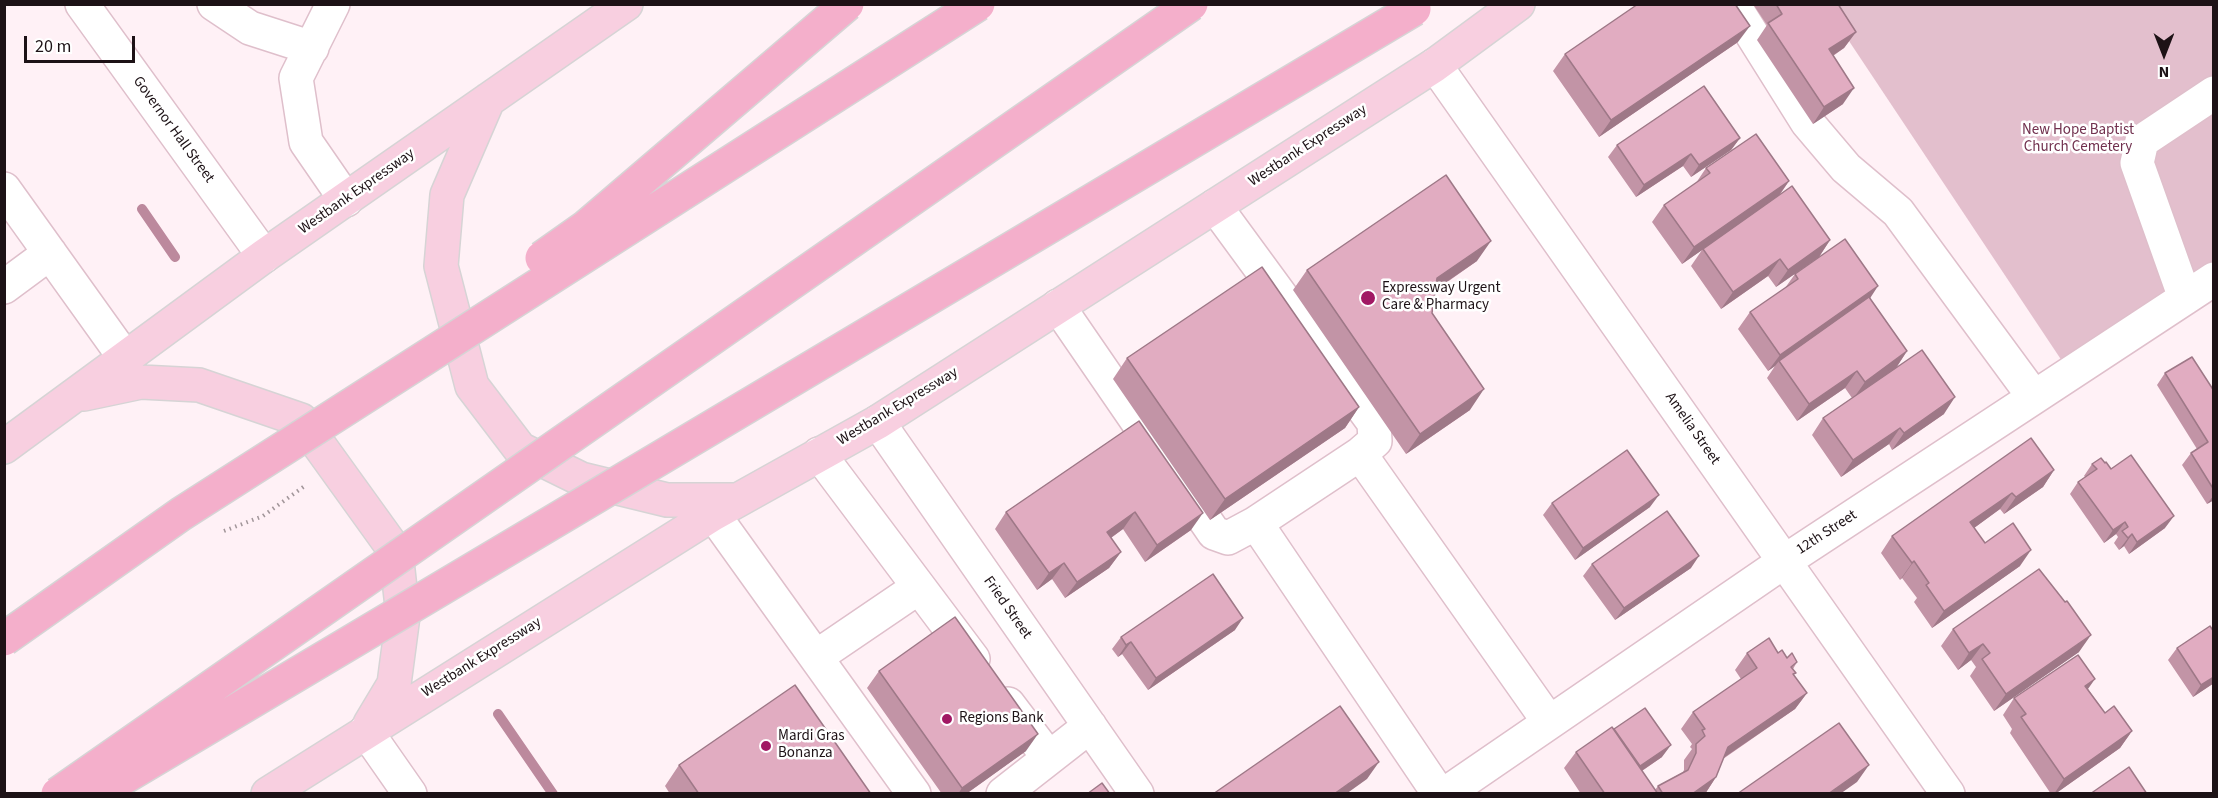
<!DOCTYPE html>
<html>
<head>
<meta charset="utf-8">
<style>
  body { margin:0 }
  #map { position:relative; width:2218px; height:798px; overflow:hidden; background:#fff1f6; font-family:"Source Sans 3",sans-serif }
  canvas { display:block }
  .frame { position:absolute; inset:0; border:6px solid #1d1216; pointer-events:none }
  .north { position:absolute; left:2134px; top:24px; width:60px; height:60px; -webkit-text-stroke:4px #fff; paint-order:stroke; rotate:180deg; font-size:16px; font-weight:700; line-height:24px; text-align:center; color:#1d1216 }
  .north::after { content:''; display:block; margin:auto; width:21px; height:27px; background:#1d1216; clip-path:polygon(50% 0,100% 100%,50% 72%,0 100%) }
  .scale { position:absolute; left:24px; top:36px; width:111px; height:27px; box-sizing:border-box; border:3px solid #1d1216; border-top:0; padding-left:8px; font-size:18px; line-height:21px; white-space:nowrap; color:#1d1216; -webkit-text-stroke:4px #fff; paint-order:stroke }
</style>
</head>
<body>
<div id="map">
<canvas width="2218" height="798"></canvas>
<div class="frame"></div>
<div class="north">N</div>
<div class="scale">20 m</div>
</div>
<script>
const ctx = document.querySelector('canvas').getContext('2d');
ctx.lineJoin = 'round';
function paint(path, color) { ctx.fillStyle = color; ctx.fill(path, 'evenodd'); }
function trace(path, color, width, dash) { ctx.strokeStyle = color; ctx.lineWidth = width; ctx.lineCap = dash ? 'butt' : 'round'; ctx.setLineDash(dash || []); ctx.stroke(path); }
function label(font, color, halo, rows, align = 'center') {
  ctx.font = font + ' "Source Sans 3",sans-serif'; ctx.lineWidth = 5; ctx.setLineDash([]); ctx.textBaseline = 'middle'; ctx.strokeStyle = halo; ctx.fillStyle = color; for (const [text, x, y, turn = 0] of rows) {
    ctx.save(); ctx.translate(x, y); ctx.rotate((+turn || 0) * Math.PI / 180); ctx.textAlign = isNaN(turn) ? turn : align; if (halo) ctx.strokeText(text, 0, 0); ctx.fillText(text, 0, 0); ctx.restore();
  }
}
const green = new Path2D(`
  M1825,5h388v274l-143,94z`);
const stream = new Path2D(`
  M142,209l33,48
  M498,714l55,80`);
const path = new Path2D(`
  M224,531l39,-15 43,-31`);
const minor = new Path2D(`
  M82,4l182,252
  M214,4l36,24 62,20
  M333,4l-37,74 10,64 40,58
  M1733,4l74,118 39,46 52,44 136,185
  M1435,65l513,729
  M4,189l121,169
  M4,287l46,-34
  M2185,298l-48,-135 5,-22 72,-48
  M1058,306l156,227 14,5 28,-15 104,-69 15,-13 -1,-18 -159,-217
  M878,422l259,372
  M819,454l154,205
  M1360,454l189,268
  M713,514l201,280
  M1256,523l183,271
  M816,657l103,-70
  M1008,704l41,54
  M366,731l44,63
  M1003,794l87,-68
  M1445,794l340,-233 429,-282`);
const major = new Path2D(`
  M488,100l-41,95 -6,71 31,120 48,63 61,30 86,21h70
  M84,394l57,-12 58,3 102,35 95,132 7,64 -9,68 -24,40
  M4,447l260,-191 362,-252
  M268,794l445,-280 165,-92 557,-357 83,-61`);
const highwayBridge = new Path2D(`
  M542,258l44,-31 261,-223
  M4,639l177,-125 797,-510
  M58,794l1133,-790
  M96,794l1318,-785`);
const wall = new Path2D(`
  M1753,4h85l18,28 -12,16 -11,8 10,48 -30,20 -56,-84 10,-15z
  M1738,42l-139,95 -46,-66 12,-17z
  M1740,138l-9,12 -40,27 -8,-11 -47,31 -28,-40 9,-12z
  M1706,168l83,13 -10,15 51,44 -11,17 -43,30 -8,-11 -47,33 -30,-43 11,-16 -20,14 -30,-42 12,-17 32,-22z
  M1477,261l-41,29 -4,23 38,97 -64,44 -113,-164 14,-20z
  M1795,274l75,24 37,53 -11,17 48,46 -52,36 -3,-6 -48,33 -29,-42 11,-17 29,-20 -7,-10 -48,33 -30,-43 8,-12 -7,5 -30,-42 12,-17 35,-24z
  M1127,358l232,49 -14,21 -135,92 -97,-141z
  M2165,373l49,18v109l-7,4 -25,-39 9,-12 6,-4 -40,-64z
  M1139,421l52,109 -46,32 -22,-33 -12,9 10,14 -12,16 -44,30 -13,-19 -15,11 -42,-61 11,-17z
  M2105,463l60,65 -36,26 -5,-8 -5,4 -5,-7 4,-6 -2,-3 -12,9 -34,-49 8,-12 7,-5 -1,-1 8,-12z
  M2054,470l-11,17 -39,27 -4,-5 -26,19 11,15 35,23 -88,62 -18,-26 3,-4 -15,-20 -2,2 -19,-27 11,-17z
  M1552,503l98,4 -75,53 -32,-45z
  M1592,564l99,4 -76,52 -32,-44z
  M1953,629l126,23 -85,59 -24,-35 6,-9 -5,-7 -13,10 -17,-24z
  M1235,630l-87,60 -26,-36 -4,3 -6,-8 9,-12z
  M2214,632v51l-21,14 -25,-37 9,-12z
  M1747,653h31l19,9 -4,7 1,7 13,17 -12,16 -72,50 -7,18 -11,17h-124l-17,-26 12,-16 38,-23 48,28 -20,14 13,19 3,-4 25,-14 1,-2v-10l8,-11 -2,-2 2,-3 -11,-15 12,-17 48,-33 -6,-9z
  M879,671l147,80 -60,43h-24l-75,-106z
  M2088,689l17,24 27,18 -12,17 -65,46h-4l-41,-61 2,-4 -9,-14 11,-17z
  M679,765l192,29h-201l-5,-8z`);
const shadedWall = new Path2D(`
  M1750,26l-12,16 -139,95 12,-17z
  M1856,32l-12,16 -27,18 12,-17z
  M1854,88l-11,16 -30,20 11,-17z
  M1740,138l-9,12 -40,27 8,-12z
  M1691,154l-8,12 -47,31 8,-12z
  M1789,181l-12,17 -95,66 12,-17z
  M1830,240l-11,17 -43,30 12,-17z
  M1491,241l-14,20 -54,37 14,-20z
  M1780,259l-12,17 -47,33 12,-17z
  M1878,286l-11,17 -88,58 -4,5 -7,5 12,-16z
  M1907,351l-11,17 -43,31 12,-17z
  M1857,371l-12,17 -48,33 12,-17z
  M1484,389l-14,21 -64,44 14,-20z
  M1955,397l-11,17 -52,36 12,-17z
  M1359,407l-14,21 -135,92 15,-21z
  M1900,428l-11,16 -48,33 12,-17z
  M2054,470l-11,17 -39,27 12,-17z
  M2012,493l-12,16 -41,30 11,-17z
  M1659,495l-9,12 -75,53 8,-12z
  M2214,495v5l-7,4z
  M1135,512l-12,17 -28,20 12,-17z
  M1203,513l-12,17 -46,32 12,-17z
  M2174,516l-9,12 -36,26 8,-12z
  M2125,522l-9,12 -12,9 9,-13z
  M2132,534l-8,12 -5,4 9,-12z
  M2031,550l-11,16 -88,62 12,-17z
  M1121,552l-12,16 -44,30 12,-16z
  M1699,556l-8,12 -76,52 9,-12z
  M1914,561l-12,17 -2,2 12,-17z
  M1064,563l-12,16 -15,11 12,-17z
  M1243,618l-8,12 -87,60 8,-12z
  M2091,635l-12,17 -85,59 12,-17z
  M1131,642l-9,12 -4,3 8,-12z
  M1983,644l-12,16 -13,10 11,-17z
  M2214,677v6l-21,14 8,-12z
  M2095,679l-12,17 2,-10z
  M1807,693l-12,16 -79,54 12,-16z
  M2132,731l-12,17 -65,46h-1l10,-15z
  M1038,734l-12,17 -60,43h-8l4,-6z
  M1671,745l-9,12 -31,21 9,-12z
  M1379,762l-12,17 -21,15h-12z
  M1869,765l-12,17 -17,12h-12z
  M1716,777l-11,17h-13z`);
const building = new Path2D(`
  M1638,4h97l15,22 -139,94 -46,-66z
  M1776,4h62l18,28 -27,17 25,39 -30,19 -56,-84 14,-9z
  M1704,86l36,52 -41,27 -8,-11 -47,31 -27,-40z
  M1756,134l33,47 -95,66 -30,-42 46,-32 -4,-5z
  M1446,175l45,66 -54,37 -5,35 52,76 -64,45 -113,-164z
  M1792,186l38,54 -42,30 -8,-11 -47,33 -30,-43z
  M1845,239l33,47 -98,69 -30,-43 48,-33 -3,-5z
  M1262,267l97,140 -134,92 -98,-141z
  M1869,297l38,54 -42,31 -8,-11 -48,33 -30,-43z
  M1922,350l33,47 -51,36 -4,-5 -47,32 -30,-42z
  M2192,357l22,34v99l-23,-37 17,-11 -43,-69z
  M1139,421l64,92 -46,32 -22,-33 -28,20 14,20 -44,30 -13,-19 -15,10 -43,-61z
  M2031,438l23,32 -38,27 -4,-4 -42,29 15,21 28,-20 18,27 -87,61 -18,-26 3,-2 -15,-22 -2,2 -20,-27z
  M1627,450l32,45 -76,53 -31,-45z
  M2131,455l43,61 -37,26 -5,-8 -4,4 -6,-7 6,-4 -3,-5 -12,8 -35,-48 19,-13 -5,-5 9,-6 4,5 1,-1 5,7z
  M1667,511l32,45 -75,52 -32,-44z
  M2039,569l26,33 2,-1 24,34 -85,59 -24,-35 8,-6 -7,-9 -14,9 -16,-24z
  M1213,574l30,44 -87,60 -25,-36 -5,3 -5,-8z
  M955,617l83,117 -76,54 -83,-117z
  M2210,626l4,6v45l-13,8 -24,-37z
  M1769,638l9,15 4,-3 5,8 5,-5 5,9 -6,5 5,6 -3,1 14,19 -79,54 -12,30 -24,17h-29l-5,-8 30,-16 8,-17v-9l9,-8 -3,-6 3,-1 -12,-17 64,-44 -10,-15z
  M2078,655l17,24 -10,7 20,27 9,-7 18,25 -68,48 -43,-62 5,-3 -12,-16z
  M795,685l76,109h-172l-20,-29z
  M1340,706l39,56 -45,32h-121z
  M1645,708l26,37 -31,21 -26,-37z
  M1839,723l30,42 -41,29h-91z
  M1612,727l46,67h-53l-29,-42z
  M2129,767l18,27h-57z
  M1102,783l8,11h-23z`);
const markers = [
  [1368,298,8,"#a11864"],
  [947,719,6,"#a11864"],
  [766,746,6,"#a11864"]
];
const streetNames = [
  ["Governor Hall Street",173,130,54],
  ["Westbank Expressway",1308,146,-33],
  ["Westbank Expressway",357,192,-35],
  ["Westbank Expressway",898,407,-31],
  ["Amelia Street",1692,429,55],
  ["12th Street",1827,533,-33],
  ["Fried Street",1007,608,55],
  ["Westbank Expressway",482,658,-32]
];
const parkNames = [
  ["New Hope Baptist",2078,131],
  ["Church Cemetery",2078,148]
];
const poiNames = [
  ["Expressway Urgent",1382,289],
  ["Care & Pharmacy",1382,306],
  ["Regions Bank",959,719],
  ["Mardi Gras",778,737],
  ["Bonanza",778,754]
];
paint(green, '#e3bfcd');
trace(stream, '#bc899d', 10);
trace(minor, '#dfbfcb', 36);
trace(major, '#d6d4d5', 36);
trace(path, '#a2969a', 4, [1.5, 4.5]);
trace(minor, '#fff', 33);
trace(major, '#f8cfe0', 33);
trace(highwayBridge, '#d6d4d5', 36, []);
trace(highwayBridge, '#f4afcb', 33);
paint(wall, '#c294a6');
paint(shadedWall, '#9e7887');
paint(building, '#e1acc1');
trace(building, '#9e7887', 1.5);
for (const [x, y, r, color] of markers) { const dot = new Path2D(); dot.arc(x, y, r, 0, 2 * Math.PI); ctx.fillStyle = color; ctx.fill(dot); trace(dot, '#fff', 2); }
label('15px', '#1d1216', '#fff', streetNames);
label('15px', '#71304e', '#fff', parkNames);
label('15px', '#1d1216', '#fff', poiNames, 'left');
</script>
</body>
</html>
